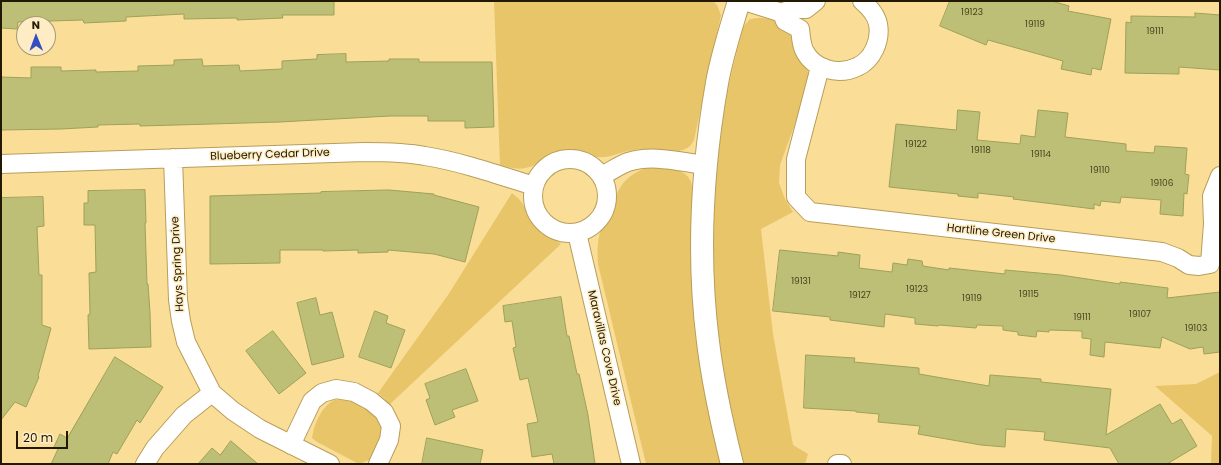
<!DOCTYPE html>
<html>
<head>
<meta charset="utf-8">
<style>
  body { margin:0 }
  #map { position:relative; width:1221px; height:465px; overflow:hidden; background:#fade98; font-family:Poppins,sans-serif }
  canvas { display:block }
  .frame { position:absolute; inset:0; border:2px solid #231900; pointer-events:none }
  .north { position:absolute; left:16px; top:16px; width:40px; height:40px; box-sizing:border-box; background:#feedc4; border:1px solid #a69876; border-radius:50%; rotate:359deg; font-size:11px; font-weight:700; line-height:16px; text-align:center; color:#231900 }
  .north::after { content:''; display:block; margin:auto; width:14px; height:18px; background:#354ec0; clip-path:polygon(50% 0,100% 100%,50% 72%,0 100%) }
  .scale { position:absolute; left:16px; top:431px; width:52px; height:18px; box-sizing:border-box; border:2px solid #231900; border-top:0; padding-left:5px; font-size:12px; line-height:14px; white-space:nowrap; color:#231900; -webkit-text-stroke:3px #feedc4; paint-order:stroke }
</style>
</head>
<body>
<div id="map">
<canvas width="1221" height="465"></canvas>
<div class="frame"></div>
<div class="north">N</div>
<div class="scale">20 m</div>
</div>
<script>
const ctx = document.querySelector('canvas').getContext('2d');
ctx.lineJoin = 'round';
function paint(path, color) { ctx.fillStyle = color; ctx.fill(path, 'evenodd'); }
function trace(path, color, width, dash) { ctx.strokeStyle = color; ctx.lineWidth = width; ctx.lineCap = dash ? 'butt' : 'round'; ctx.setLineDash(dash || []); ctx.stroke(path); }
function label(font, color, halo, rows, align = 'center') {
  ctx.font = font + ' Poppins,sans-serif'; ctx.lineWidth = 3; ctx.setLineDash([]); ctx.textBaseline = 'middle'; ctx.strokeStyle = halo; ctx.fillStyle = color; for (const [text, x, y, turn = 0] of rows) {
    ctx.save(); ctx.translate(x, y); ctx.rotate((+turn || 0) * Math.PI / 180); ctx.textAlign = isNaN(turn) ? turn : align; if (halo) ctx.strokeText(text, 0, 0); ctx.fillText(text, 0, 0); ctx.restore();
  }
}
const green = new Path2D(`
  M494,1h219l4,4 4,10 -27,125c-8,19 -35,8 -50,9 -5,0 -11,1 -16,2 -10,2 -19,7 -29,6 -14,0 -24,-9 -39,-6 -10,3 -16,8 -24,13 -12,7 -24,5 -36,1z
  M758,18c9,0 19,2 26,8 11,10 22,35 25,50 1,4 0,8 -1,12l-28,77 -1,18 6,16 8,13 -32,17 12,105 20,111 15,9 -3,10h-62l-20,-94 -9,-76 -2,-62 7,-97 9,-48 15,-60 7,-8z
  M652,166c11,1 33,2 38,14 2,3 2,9 3,12l28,272h-75l-48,-200c-1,-14 -1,-27 5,-39 3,-6 9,-9 11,-15 1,-4 1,-9 2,-13 5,-17 19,-26 36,-31z
  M512,193l7,6 6,8 4,11 8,10 10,9 9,3 5,4 -172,161 -4,-6 -7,-6 70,-98z
  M1220,372v92h-9l1,-28 -57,-50 41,-2z
  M347,399l12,2 15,10 8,17 -1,11 -10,20 -12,5 -42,-22 -5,-4c2,-14 9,-31 22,-38 3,-1 9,-1 13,-1z`);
const building = new Path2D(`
  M1,1h333v14h-52l1,3 -46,2v-2l-53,1v-5l-58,3v4l-42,2 -1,-3 -65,2 -1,7 -16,-1z
  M950,1h102l17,5 -1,5 43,8 -10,51 -9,-2 -1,7 -30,-6 2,-8 -75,-21 -2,5 -46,-19z
  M1195,13l25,2v55l-41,-3v7l-54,-1 1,-51 5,1v-7l64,1z
  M346,54v8l43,-1v-2h30v3h73l2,65 -29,1v-7h-37v-5h-38l-110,6 -103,3 -37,1v-2l-42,1v2l-37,2 -60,1v-53l30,1v-11h30v4l35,-1v2l42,-1v-5l36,-1v-5l28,-1 1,7 36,-1 1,6 42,-2v-8l35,-2v-4z
  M958,110l22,2 -3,28 43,4 1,-9 14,2 3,-27 30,3 -3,24 61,7v7l28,2 1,-7 32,2 -2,26 4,1 -2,19 -3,-1 -1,23 -23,-2 1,-14 -40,-3 -1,6 -19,-2 -1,5 -6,-2v5l-81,-10 1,-2 -36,-4v5l-20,-2v-2l-69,-7 7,-63 60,6z
  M145,190l1,33h-1l2,61h1l2,28 1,35 -62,2 -1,-34 2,-1 -1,-41 7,-1 -1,-47h-11v-22h4v-12z
  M389,190l45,4v1l45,12 -14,55 -31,-8 -46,-4v2l-30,1v-3l-35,1v-1h-43v13l-70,1v-68l111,-3v-1z
  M43,197l1,29 -7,1 2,48h3v50l9,3 -13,48 1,1 -13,30 -11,-5 -14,18v-222z
  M780,250l58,6v-4l22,3 -1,13 33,4 1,-9 14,2 1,-6 14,2 1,5 26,4v-2l56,6v-4l56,5 59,9v-2l48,6 -1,10 53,-6v60l-16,2 -1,-7 -13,2 -28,-12 -2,11 -55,-6 -1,15 -14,-2 1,-16 -9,-1v-7l-33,-1v2l-12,-1 -1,6 -18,-2v-3l-15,-2v-4l-26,-1 -1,3 -37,-3 -1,1 -23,-2v-6l-30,-4 -1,13 -54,-7v-3l-57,-6z
  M561,297l6,39h2l8,38h2l9,41 7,49h-41l-2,-10 -20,3 -5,-33 11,-2 -10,-44 -8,2 -7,-32 3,-1 -4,-26 -7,1 -2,-16z
  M316,298l4,17 12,-3 12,45 -32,8 -15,-62z
  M375,311l13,5 -2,7 19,7 -14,38 -32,-11z
  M273,331l33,42 -27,21 -33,-43z
  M806,355l49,3 -1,4 65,6v6l70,12 1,-11 51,4v3l70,7 -5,46 54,-31 12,20 9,-5 16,27 -30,18h-48l-9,-16 -66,-8 1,-8 -39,-3 -1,18 -24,-2 -63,-11 2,-8 -42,-4 1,-8 -23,-2v-1l-52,-3z
  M115,357l48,30 -23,36 -3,-3 -20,34 -4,-2 -5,12h-57l7,-15 -4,-2 6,-13 7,4z
  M466,369l12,32 -26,9 3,7 -20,8 -9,-25 4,-2 -5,-14z
  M427,438l56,12 -3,14h-58z
  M231,441l27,23h-60l14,-16 8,7z`);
const minor = new Path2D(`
  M744,1l38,12 8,-4h16l10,-8
  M782,13l3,8 15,8c1,7 1,14 4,21 9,19 34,26 53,17 16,-7 24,-27 21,-43 -2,-10 -9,-17 -16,-23
  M820,67l-24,92v38l14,15 352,40 16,6 11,7 10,1 11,-2 3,-40 -1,-28 8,-20
  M173,158l5,142 3,21 5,21 26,51 21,18 27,18 70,35
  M533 196a37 37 0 1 1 74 0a37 37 0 1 1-74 0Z
  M1,164l363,-12c20,0 41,0 61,4 37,6 74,19 109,30
  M601,176c9,-4 18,-11 27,-14 25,-8 52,0 77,3
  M577,233l54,231
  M291,445l21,-44 10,-8 14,-4 18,3 17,9 13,11 7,14 -2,14 -11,24
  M145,464l10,-16 29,-33 28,-22
  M837,464h5`);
const tertiary = new Path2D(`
  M732,464c-10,-40 -19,-81 -24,-122 -11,-86 -6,-174 9,-259 5,-28 14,-55 22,-82`);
const numberNames = [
  ["19123",972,13],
  ["19119",1035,25],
  ["19111",1155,32],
  ["19122",916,145],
  ["19118",981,151],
  ["19114",1041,155],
  ["19110",1100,171],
  ["19106",1162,184],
  ["19131",801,282],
  ["19123",917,290],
  ["19115",1029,295],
  ["19127",860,296],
  ["19119",972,299],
  ["19107",1140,315],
  ["19111",1082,318],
  ["19103",1196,329]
];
const streetNames = [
  ["Blueberry Cedar Drive",270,155,-2],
  ["Hartline Green Drive",1001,234,6],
  ["Hays Spring Drive",178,264,-93],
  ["Maravillas Cove Drive",604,348,77]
];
paint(green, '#e8c569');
paint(building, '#bebf76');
trace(building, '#9fa058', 1);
trace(minor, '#b89e59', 20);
trace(tertiary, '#b89e59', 24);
trace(minor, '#fff', 18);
trace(tertiary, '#fff', 22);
label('9px', '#4a421e', null, numberNames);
label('11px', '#231900', '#feedc4', streetNames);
</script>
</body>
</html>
